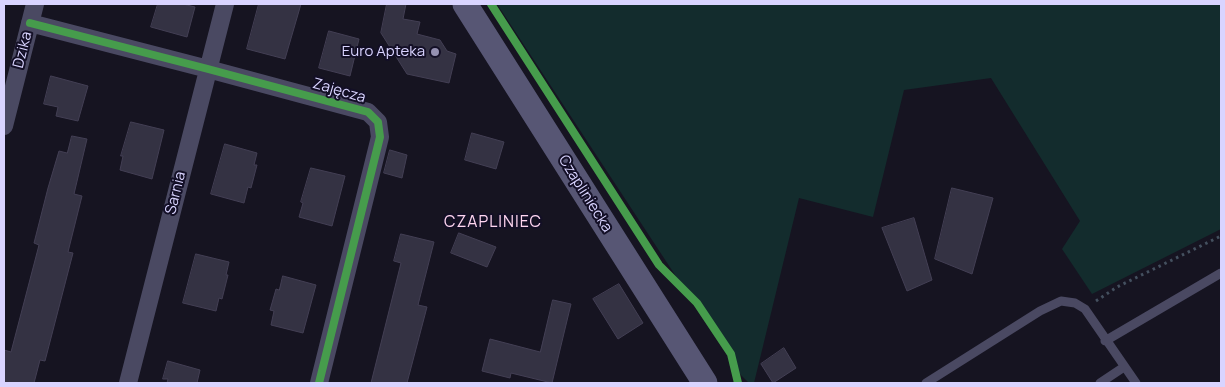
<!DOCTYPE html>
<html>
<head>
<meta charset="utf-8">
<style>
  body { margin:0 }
  #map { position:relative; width:1225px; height:387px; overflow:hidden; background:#161421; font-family:Manrope,sans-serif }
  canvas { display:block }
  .frame { position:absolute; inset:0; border:5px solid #d9d4ff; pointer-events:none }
</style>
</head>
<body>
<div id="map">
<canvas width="1225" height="387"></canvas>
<div class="frame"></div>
</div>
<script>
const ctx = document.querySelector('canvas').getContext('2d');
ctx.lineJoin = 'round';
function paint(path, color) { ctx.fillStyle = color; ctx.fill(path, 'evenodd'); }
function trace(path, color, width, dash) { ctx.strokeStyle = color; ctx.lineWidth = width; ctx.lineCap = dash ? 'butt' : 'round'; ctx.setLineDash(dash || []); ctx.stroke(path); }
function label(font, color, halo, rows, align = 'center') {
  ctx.font = font + ' Manrope,sans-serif'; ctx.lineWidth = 4; ctx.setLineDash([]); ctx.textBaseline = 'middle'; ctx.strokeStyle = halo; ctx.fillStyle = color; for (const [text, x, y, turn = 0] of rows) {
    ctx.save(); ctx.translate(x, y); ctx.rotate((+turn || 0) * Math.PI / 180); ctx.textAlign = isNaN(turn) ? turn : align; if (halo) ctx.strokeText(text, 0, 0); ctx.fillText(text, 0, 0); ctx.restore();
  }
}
const green = new Path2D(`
  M497,4h724v225l-129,65 -30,-45 18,-28 -89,-143 -87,12 -31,127 -74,-19 -45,185h-5l-12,-12 -3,-18 -35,-51 -18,-18z`);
const building = new Path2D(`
  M158,4h25l12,3 -8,30 -36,-10z
  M259,4h42l-16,55 -38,-10z
  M387,4h19l-3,15 17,3 -3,12 23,6 7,11 9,3 -7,29 -42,-9 -26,-41z
  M329,31l30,8 -9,37 -31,-8z
  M51,76l37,10 -10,35 -22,-5 2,-9 -14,-3z
  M131,122l33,8 -12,49 -32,-9 3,-14h-2z
  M472,133l32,9 -8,27 -31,-9z
  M72,136l15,3 -13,55 8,2 -14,56 5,1 -28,108 -5,-1 -6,23h-30v-33l7,2 28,-107 -5,-2 14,-55 11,-37 8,2z
  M225,144l32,9 -3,12h3l-6,23 -3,-1 -4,16 -33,-9z
  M390,150l17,5 -5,23 -18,-5z
  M311,168l34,8 -13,50 -33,-9 4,-14 -2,-1z
  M952,188l41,10 -21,76 -37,-15z
  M914,218l18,62 -25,11 -25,-63z
  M459,233l37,14 -9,20 -36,-14z
  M401,234l33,8 -16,63 9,2 -20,76h-36l30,-120 -7,-2z
  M196,254l33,8 -3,13h2l-6,24 -3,-1 -3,13 -33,-8z
  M283,276l33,9 -13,48 -32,-8 3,-14 -4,-1 6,-21 3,1z
  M619,284l24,39 -25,16 -25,-40z
  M553,300l18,4 -19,79 -41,-10 -1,5 -28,-7 8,-32 50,13z
  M784,348l12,20 -23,15 -12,-19z
  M168,361l32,9 -3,13h-30l1,-4h-5z`);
const path = new Path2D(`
  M1096,301l21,-14 104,-51`);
const lane = new Path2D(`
  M1105,341l116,-68
  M926,383l114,-72 21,-10 14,2 10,6 51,74
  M1100,383l24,-16`);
const street = new Path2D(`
  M30,23l178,46 160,43 10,10 2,15 -61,246
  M4,126l31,-122
  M128,383l97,-379`);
const secondary = new Path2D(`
  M465,4l240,379`);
const cycleway = new Path2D(`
  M491,4l168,261 38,38 34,51 7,29
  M30,23l178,46 160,43 10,10 2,15 -61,246`);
const markers = [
  [435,52,5,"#9591b1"]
];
const streetNames = [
  ["Dzika",23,50,-76],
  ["Zajęcza",339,91,16],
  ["Sarnia",176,193,-76],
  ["Czapliniecka",585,194,58]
];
const poiNames = [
  ["Euro Apteka",425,52]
];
const neighbourhoodNames = [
  ["CZAPLINIEC",493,223]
];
paint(green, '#132c2d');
paint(building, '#343243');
trace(building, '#433f54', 1);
trace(path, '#44505f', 3, [2.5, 4]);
trace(lane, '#4a4962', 9);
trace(street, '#4a4962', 18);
trace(secondary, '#575674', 25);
trace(cycleway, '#469c4c', 8);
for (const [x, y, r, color] of markers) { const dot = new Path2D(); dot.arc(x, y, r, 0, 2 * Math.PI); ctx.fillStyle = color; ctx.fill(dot); trace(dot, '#130f26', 2); }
label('15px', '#d9d4ff', '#130f26', streetNames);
label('15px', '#d9d4ff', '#130f26', poiNames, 'right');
ctx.letterSpacing = '1px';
label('16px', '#ffd6f0', '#130f26', neighbourhoodNames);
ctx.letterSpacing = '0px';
</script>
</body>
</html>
